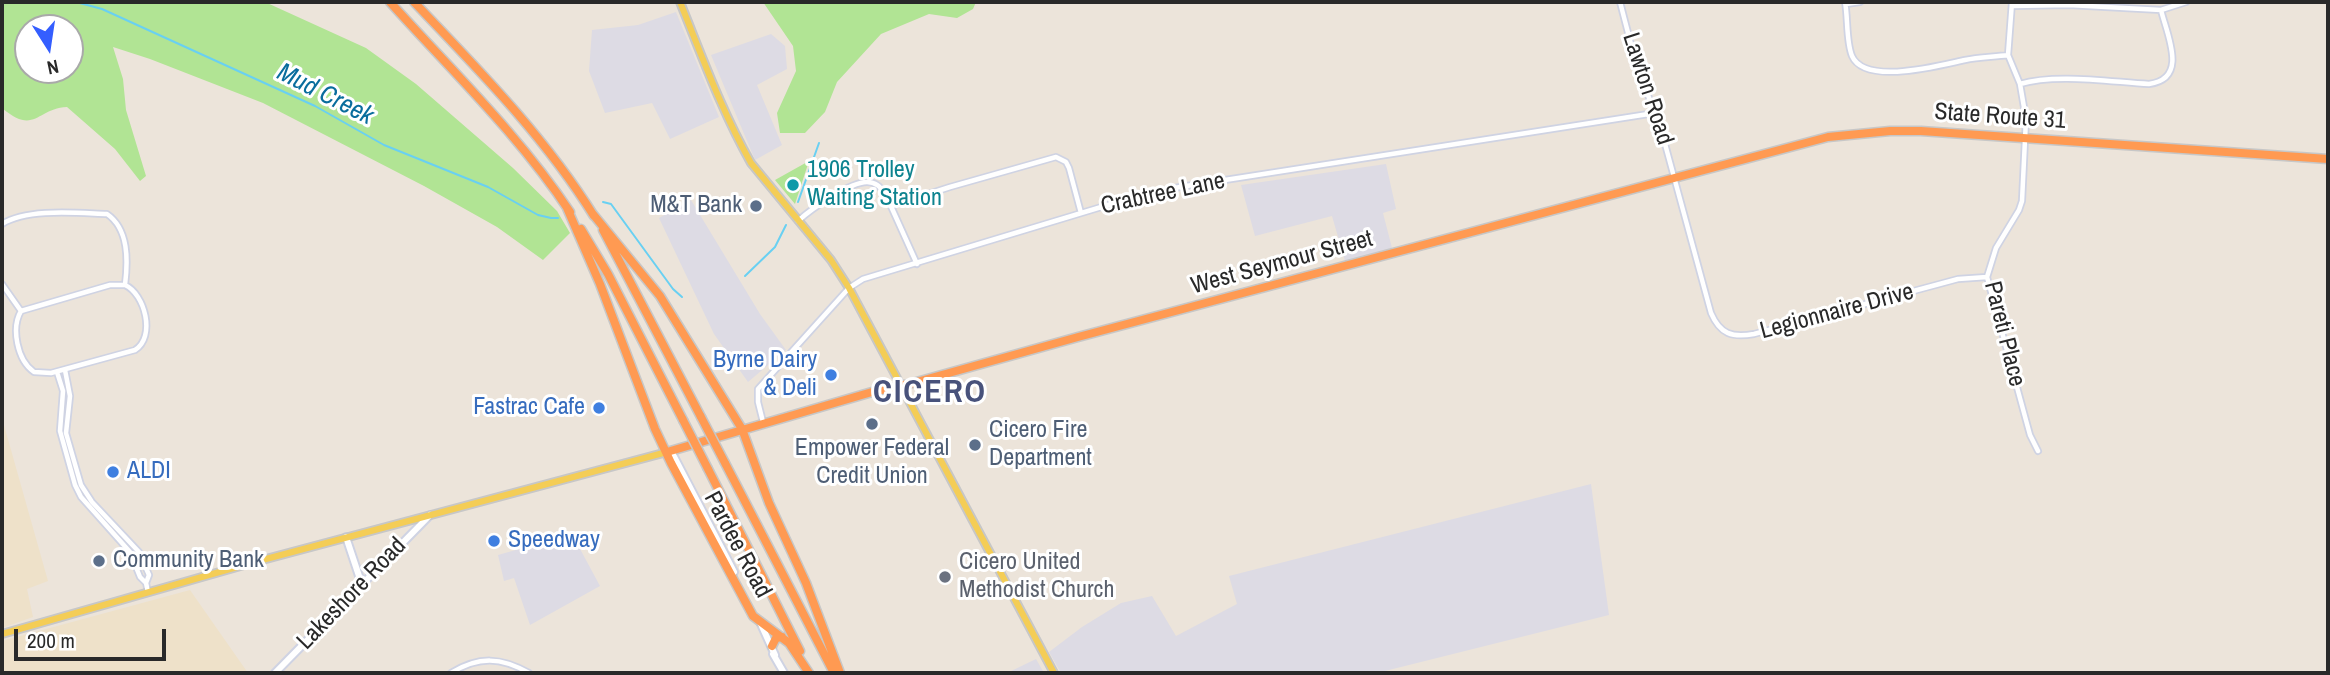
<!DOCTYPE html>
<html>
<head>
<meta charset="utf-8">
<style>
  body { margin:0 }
  #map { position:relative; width:2330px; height:675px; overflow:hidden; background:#ece4da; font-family:"Archivo Narrow",sans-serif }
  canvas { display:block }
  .frame { position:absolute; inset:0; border:4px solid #292929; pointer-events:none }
  .north { position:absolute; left:14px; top:14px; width:70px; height:70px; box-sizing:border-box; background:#fff; border:2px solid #a9a9a9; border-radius:50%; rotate:168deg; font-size:19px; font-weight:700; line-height:28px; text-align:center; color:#292929 }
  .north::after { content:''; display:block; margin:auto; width:24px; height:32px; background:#345eff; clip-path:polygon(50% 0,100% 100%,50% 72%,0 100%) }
  .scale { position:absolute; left:14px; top:629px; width:152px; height:32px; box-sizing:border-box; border:4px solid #292929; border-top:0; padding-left:9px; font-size:21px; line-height:24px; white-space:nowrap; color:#292929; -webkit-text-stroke:5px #fff; paint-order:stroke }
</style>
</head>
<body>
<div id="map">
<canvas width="2330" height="675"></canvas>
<div class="frame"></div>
<div class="north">N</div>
<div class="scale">200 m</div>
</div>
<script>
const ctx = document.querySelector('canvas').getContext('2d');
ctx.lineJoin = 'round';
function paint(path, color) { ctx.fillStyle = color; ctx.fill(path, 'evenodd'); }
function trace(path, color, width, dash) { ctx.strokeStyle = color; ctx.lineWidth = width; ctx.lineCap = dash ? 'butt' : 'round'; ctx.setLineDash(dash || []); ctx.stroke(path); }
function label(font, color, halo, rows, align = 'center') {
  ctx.font = font + ' "Archivo Narrow",sans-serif'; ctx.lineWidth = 6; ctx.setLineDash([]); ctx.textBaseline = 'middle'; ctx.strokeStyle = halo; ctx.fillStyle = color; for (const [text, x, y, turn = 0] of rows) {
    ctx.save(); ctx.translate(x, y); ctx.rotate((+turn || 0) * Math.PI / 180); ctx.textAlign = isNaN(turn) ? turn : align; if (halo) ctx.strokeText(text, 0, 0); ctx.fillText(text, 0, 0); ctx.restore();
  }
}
const industrial = new Path2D(`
  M676,12l43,105 -49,22 -18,-36 -47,10 -16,-42 3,-41 46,-5z
  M771,34l14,12 2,23 -30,16 25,60 -27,15 -44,-105z
  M1386,164l10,45 -13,4 9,35 -47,13 -13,-45 -77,20 -14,-51z
  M691,200l69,114 26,36 -38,32 -34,-48 -55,-116z
  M1591,484l18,131 -232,58h-316l-12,-21 33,-25 39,-24 31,-7 24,40 61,-32 -8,-28z
  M572,534l28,52 -70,39 -16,-47 -10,3 -6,-26z
  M1036,659l8,14h-37z`);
const education = new Path2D(`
  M2,418l46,163 -21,8 6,28 -31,11z
  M190,590l58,83h-246v-32z`);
const green = new Path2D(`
  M2,2h263l101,46 50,36 97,84 44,43 13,22 -27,27 -46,-33 -73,-41 -161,-83 -113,-44 -37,-12 10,32 3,31 20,66 -6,5 -25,-32 -48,-42c-30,1 -32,29 -65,1zM28,28h42v42h-42z
  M763,2h213l-3,7 -16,9 -28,-4 -48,20 -44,48 -12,30 -20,21h-25l-3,-20 19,-42 -3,-25z
  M809,161l-14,43 -20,-24z`);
const stream = new Path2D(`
  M76,2l26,7 213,97 69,39 104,42 50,28 13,3h7
  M603,202l8,2 62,85 9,8
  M798,202l21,-59
  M745,276l30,-29 11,-22`);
const street = new Path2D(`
  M1620,2l13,50 32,92 46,169c9,21 21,25 43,21l204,-55 29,-2
  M1845,2c3,15 1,40 7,54 13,30 89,9 113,4 14,-3 29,-3 43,-5
  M2012,2l-4,53 12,29 6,35 -4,82 -3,9 -23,38 -9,29 43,158 8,16
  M1846,4l14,-2
  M2012,6l57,-1 92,5 25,-8
  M2020,84c36,-11 91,-2 129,0 40,-5 18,-49 12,-74
  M891,206l59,-19 106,-30 10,5 3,6 12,45
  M798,221c13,-12 52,-39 69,-39 9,0 13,5 18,11l32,71
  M2,224c26,-16 75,-11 105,-10 22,15 21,47 18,71 20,9 31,52 10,65l-84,23 -17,-1c-17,-12 -23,-44 -13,-61l-19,-27
  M21,311l89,-26h15
  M65,370l5,26 -4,37 15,52 11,17 47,50 10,23 -3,8 2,9
  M57,372l6,19 -3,40 15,54 6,12 49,55 10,25 6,6
  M763,422l-5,-20v-13l91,-101 14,-9 278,-84 39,-8 475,-74
  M451,673c28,-17 50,-16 78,0`);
const secondary = new Path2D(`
  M671,451l63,121
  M346,537l16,48
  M760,622l15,33
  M773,654l11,19
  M275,673l155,-158`);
const primary = new Path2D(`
  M680,2c22,54 42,110 71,161l80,97 18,28 205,385
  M2,634l249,-71 416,-111`);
const highway = new Path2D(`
  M390,2c62,69 129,133 180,210
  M414,2c64,67 131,135 180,214
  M567,208l33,76 55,145 16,34 82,153 36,27 20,30
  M592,213l68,83 82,133 27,74 37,80 34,90
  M581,229l27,45 75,146
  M603,230l98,187
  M667,452l205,-60 41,-9 165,-46 750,-200 62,-6h31l407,28
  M725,463l109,210
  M708,469l92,182
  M772,646l4,-8 6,-1`);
const highwayBridge = new Path2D(`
  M701,417l24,46
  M683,420l25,49`);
const markers = [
  [793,185,7,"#0f9aa8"],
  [756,206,7,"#5c6f8a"],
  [831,375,7,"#3f7fe0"],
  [599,408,7,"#3f7fe0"],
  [872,424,7,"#5c6f8a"],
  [975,445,7,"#5c6f8a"],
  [113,472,7,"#3f7fe0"],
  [494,541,7,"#3f7fe0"],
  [99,561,7,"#5c6f8a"],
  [945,577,7,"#6b7280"]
];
const streetNames = [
  ["Lawton Road",1647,89,72],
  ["State Route 31",2000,117,4],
  ["Crabtree Lane",1163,194,-12],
  ["West Seymour Street",1282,263,-15],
  ["Legionnaire Drive",1837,312,-15],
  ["Pareti Place",2004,334,76],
  ["Pardee Road",737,545,62],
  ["Lakeshore Road",352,594,-46]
];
const cultureNames = [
  ["1906 Trolley",807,171],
  ["Waiting Station",807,199]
];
const serviceNames = [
  ["M&T Bank",742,206,"right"],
  ["Cicero Fire",989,431],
  ["Department",989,459],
  ["Empower Federal",872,449,"center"],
  ["Credit Union",872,477,"center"],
  ["Community Bank",113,561]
];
const shopNames = [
  ["Byrne Dairy",817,361],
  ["& Deli",817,389],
  ["Fastrac Cafe",585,408],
  ["ALDI",127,472,"left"],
  ["Speedway",508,541,"left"]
];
const worshipNames = [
  ["Cicero United",959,563],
  ["Methodist Church",959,591]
];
const waterNames = [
  ["Mud Creek",325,95,27]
];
const districtNames = [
  ["CICERO",930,393]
];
paint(industrial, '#dddbe4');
paint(education, '#eee1c9');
paint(green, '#b1e494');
trace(stream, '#69d0f2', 2);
trace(street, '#cfd3e3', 8);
trace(secondary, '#cfd3e3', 10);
trace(primary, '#c7c7c7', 10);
trace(highway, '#c7c7c7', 11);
trace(street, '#fff', 4.5);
trace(secondary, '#fff', 6);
trace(primary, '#f4cd56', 6);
trace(highway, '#ff9a52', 8);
trace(highwayBridge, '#c7c7c7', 11, []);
trace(highwayBridge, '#ff9a52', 8);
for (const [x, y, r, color] of markers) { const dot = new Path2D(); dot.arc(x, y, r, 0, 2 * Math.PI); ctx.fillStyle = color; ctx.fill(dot); trace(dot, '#fff', 2.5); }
label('24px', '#292929', '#fff', streetNames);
label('24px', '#0d838f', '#fff', cultureNames, 'left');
label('24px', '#4e5e75', '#fff', serviceNames, 'left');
label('24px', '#366cbe', '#fff', shopNames, 'right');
label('24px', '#5b616d', '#fff', worshipNames, 'left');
label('italic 26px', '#096d9d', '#fff', waterNames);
ctx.letterSpacing = '2px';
label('bold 32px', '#48527b', '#fff', districtNames);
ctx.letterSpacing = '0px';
</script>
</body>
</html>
